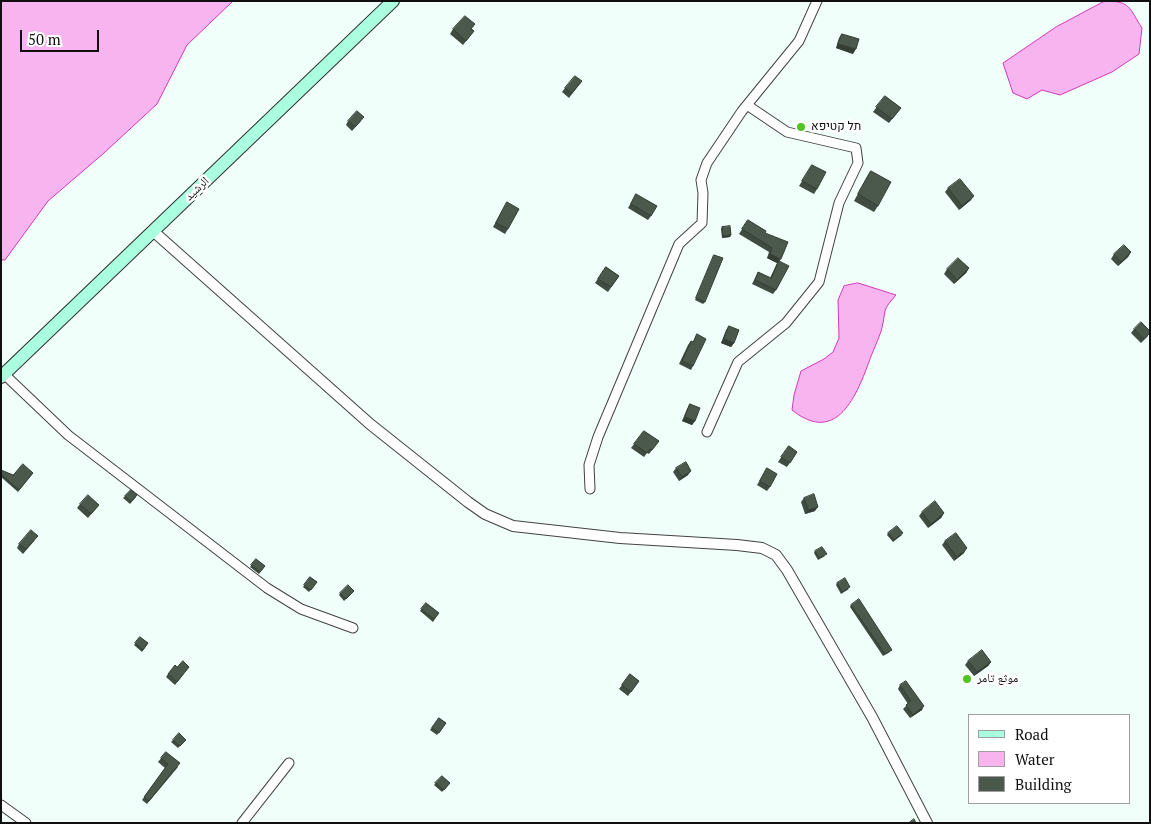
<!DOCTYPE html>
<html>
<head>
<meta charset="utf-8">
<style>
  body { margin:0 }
  #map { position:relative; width:1151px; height:824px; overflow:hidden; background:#f0fff9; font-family:"PT Serif",serif }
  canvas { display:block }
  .frame { position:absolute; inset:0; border:2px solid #0f0f0f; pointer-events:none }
  .legend { position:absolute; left:968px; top:714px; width:162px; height:90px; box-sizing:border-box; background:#fff; border:1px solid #9f9f9f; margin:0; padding:6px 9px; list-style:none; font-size:15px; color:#0f0f0f }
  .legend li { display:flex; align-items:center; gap:10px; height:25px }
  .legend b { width:25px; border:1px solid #9f9f9f }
  .scale { position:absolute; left:20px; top:30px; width:79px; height:22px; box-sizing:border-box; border:2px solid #0f0f0f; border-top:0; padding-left:6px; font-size:15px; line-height:18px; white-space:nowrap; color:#0f0f0f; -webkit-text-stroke:4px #fff; paint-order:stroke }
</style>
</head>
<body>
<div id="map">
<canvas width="1151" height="824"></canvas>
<div class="frame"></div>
<ul class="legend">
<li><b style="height:6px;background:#abffe1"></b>Road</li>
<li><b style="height:14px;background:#f8b4ef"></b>Water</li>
<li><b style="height:14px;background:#4b584c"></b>Building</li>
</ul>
<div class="scale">50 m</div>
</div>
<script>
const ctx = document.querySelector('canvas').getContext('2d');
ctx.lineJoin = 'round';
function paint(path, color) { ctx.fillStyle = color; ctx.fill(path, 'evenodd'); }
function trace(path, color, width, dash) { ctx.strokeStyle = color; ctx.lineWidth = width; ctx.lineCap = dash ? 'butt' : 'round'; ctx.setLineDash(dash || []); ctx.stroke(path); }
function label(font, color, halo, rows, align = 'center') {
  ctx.font = font + ' "PT Serif","Noto Naskh Arabic",Heebo,serif'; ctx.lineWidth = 5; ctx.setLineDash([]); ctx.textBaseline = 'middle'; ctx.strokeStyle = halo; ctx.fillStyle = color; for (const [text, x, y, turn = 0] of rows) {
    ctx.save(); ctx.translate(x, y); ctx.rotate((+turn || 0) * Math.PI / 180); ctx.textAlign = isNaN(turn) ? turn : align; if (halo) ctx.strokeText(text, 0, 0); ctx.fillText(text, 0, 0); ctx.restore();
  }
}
const water = new Path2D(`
  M1,1h232l-46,44 -30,59 -53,49 -56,48 -43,59h-4z
  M1105,1c26,0 24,7 37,27l-3,26 -27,18 -52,23 -18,-5 -15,9 -14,-6 -10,-30 53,-36z
  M858,283l38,12c-4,5 -10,11 -11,16 -1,4 -1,8 -2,12 -2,12 -9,25 -13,36 -13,36 -33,87 -78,51l2,-15 7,-24 23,-12 9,-7 6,-14 -1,-38 6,-14z`);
const minor = new Path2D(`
  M4,374l64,61 199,153 34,21 52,19
  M707,432l31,-70 48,-39 33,-41 20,-79 19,-40 -2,-15 -69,-16 -40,-27
  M590,489l-1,-24 9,-28 81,-193 23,-21 1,-30 -2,-13 6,-17 35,-52 57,-70 18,-40
  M1,805l25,18
  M242,823l47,-60`);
const tertiary = new Path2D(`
  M153,231l217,193 98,78 17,12 28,12 107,12 117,7 25,3 14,7 11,15 85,147 55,106`);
const secondary = new Path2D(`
  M1,377l392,-376`);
const wall = new Path2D(`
  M453,29h19l2,2 -11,14 -13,-11z
  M842,34l11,20 -17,-6 3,-10z
  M582,81l-13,17 -7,-6 3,-4z
  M885,96l16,12 -12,15 -16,-11z
  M348,121h13l-9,10 -6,-6z
  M812,165l5,24 -3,5 -15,-8z
  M871,171l7,35 -4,6 -20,-11 13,-24z
  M948,188l23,12 -12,10 -14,-18z
  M636,194l15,22 -3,4 -20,-12z
  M507,202l1,27 -3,5 -12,-7z
  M748,220l17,13 14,28 -3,29 -3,4 -21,-10 6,-12 12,6 7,-15 -10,-5 2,-6 -30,-18z
  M722,227l9,8 -1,2 -8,1 -1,-9z
  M1131,252l-3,5 -10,9 -7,-7 3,-5z
  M714,255l-9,47 -2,2 -8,-4z
  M606,267l13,9 -11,16 -13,-9z
  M969,268l-3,5 -12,11 -10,-10 3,-5z
  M729,326l5,17 -3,4 -10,-4 5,-13z
  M1134,329l14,7 -7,7 -10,-10z
  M697,334l-4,32 -2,4 -12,-6 9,-19 3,-4 2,1z
  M690,404l5,17 -3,4 -10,-4 5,-12z
  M644,431l15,10 -10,13 -2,-1 -3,4 -13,-9z
  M789,446l8,6 -10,15 -9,-5z
  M676,468l12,7 -9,6 -6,-9z
  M767,468l3,19 -3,4 -10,-6z
  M1,470l12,5 20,-2 -15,19 -17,-15z
  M131,490l5,7 -6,7 -7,-6z
  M804,498l11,13 -10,3 -4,-12z
  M80,504l19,1 -11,13 -11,-10z
  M922,512l22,1 -3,5 -13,10 -9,-12z
  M888,533l14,2 -9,7 -6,-7z
  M35,540l-12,14 -6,-6 2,-4z
  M945,541l19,12 -10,8 -12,-16z
  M815,551l10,5 -7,4 -4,-7z
  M256,559l9,7 -6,8 -9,-7z
  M310,577l7,5 -8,10 -6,-5z
  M837,583l12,6 -8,5 -5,-9z
  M354,591l-10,10 -5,-6 1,-2z
  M426,603l13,10 -6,9 -13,-11z
  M851,605l39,47 -7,4 -33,-49z
  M140,637l8,6 -6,9 -8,-7z
  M968,661l23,1 -3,4 -14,10 -9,-11z
  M189,667l-14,18 -9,-8 2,-3z
  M630,674l9,7 -11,15 -9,-7z
  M900,685l22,25 -12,8 -7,-9 5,-5 -10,-15z
  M439,718l7,5 -9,12 -7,-5z
  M173,740l11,2 -6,6 -7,-6z
  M166,752l12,15 -31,37 -5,-4 23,-32 -7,-6z
  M442,776l8,7 -8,9 -8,-7z`);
const shadedWall = new Path2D(`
  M838,44l18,5 -3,5 -17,-6z
  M974,196l-3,4 -12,10 3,-4z
  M731,235l-1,2 -8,1 1,-2z
  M1131,252l-3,5 -10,9 3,-4z
  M770,254l11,5 -3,4 1,-2 -2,2 -10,-5z
  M969,268l-3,5 -12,11 3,-4z
  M724,339l10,4 -3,4 -10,-4z
  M685,417l10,4 -3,4 -10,-4z
  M691,471l-3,4 -9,6 3,-4z
  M818,507l-3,4 -10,3 3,-4z
  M944,513l-3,5 -13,10 3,-4z
  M967,548l-3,5 -10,8 3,-4z
  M991,662l-3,4 -14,10 3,-4z
  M924,706l-2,4 -12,8 3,-3z`);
const building = new Path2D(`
  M465,16l10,8 -4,5 3,2 -8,10 -13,-12z
  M842,34l17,5 -3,10 -18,-5z
  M575,76l7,5 -10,12 -7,-5z
  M885,96l16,12 -9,11 -16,-12z
  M357,111l7,6 -9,10 -7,-6z
  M812,165l14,7 -9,17 -15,-8z
  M871,171l20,11 -13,24 -20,-12z
  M960,179l14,17 -12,10 -14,-18z
  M636,194l21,12 -6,10 -20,-12z
  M507,202l12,7 -11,20 -12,-6z
  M748,220l18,11 -1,2 23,9 -7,17 -11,-5 2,-6 -30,-19z
  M730,226l1,9 -8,1 -1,-9z
  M1124,245l7,7 -10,10 -7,-8z
  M714,255l9,3 -18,44 -9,-4z
  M958,258l11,10 -12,12 -10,-11z
  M779,261l10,5 -13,24 -21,-10 3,-8 13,6z
  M606,267l13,9 -8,11 -13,-8z
  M1141,322l9,9v2l-6,6 -10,-10z
  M729,326l10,4 -5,13 -10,-4z
  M697,334l9,5 -13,27 -11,-5 9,-20 2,1z
  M690,404l10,4 -5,13 -10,-4z
  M644,431l15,10 -7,9 -2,-1 -3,4 -13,-9z
  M789,446l8,6 -7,11 -9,-6z
  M686,462l5,9 -9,6 -6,-9z
  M23,464l10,9 -14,17 -18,-16v-4l12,5z
  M767,468l10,6 -7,13 -10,-6z
  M131,490l6,5 -6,7 -6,-6z
  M814,494l4,13 -10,3 -4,-12z
  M88,495l11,10 -8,9 -11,-10z
  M935,501l9,12 -13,11 -9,-12z
  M897,526l6,7 -9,7 -6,-7z
  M31,530l7,6 -12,13 -7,-5z
  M956,533l11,15 -10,9 -12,-16z
  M822,547l5,7 -8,4 -4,-7z
  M256,559l9,7 -5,6 -9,-7z
  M310,577l7,5 -6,8 -7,-5z
  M845,578l5,9 -8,5 -5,-9z
  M348,585l6,6 -8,8 -6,-6z
  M859,599l33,51 -7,4 -34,-49z
  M426,603l13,10 -5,6 -13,-10z
  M140,637l8,6 -5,7 -8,-7z
  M982,650l9,12 -14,10 -9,-11z
  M183,661l6,6 -12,15 -9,-8 7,-9 2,2z
  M630,674l9,7 -8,11 -9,-7z
  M906,681l18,25 -11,9 -7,-10 5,-4 -11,-16z
  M439,718l7,5 -7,10 -7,-5z
  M179,733l7,7 -6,6 -7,-6z
  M166,752l14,11 -31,38 -5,-4 24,-33 -7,-6z
  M442,776l8,7 -6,7 -9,-7z
  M914,819l2,4h-7z`);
const markers = [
  [801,127,5,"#51c323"],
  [967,679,5,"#51c323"]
];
const poiNames = [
  ["תל קטיפא",811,127],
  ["موثع تامر",977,679]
];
const streetNames = [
  ["الرشيد",197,189,-44]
];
paint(water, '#f8b4ef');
trace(water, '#d139b9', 1);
trace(minor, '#424242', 11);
trace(tertiary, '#424242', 12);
trace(secondary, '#313131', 14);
trace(minor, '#fff', 9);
trace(tertiary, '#fff', 10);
trace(secondary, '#abffe1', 12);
paint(wall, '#404c41');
paint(shadedWall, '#343e35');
paint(building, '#4b584c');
trace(building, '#343e35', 1);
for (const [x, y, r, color] of markers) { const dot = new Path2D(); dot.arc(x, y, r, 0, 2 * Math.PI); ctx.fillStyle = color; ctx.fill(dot); trace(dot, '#fff', 2); }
label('12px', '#0f0f0f', '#fff', poiNames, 'left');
label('12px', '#0f0f0f', '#fff', streetNames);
</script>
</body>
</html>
